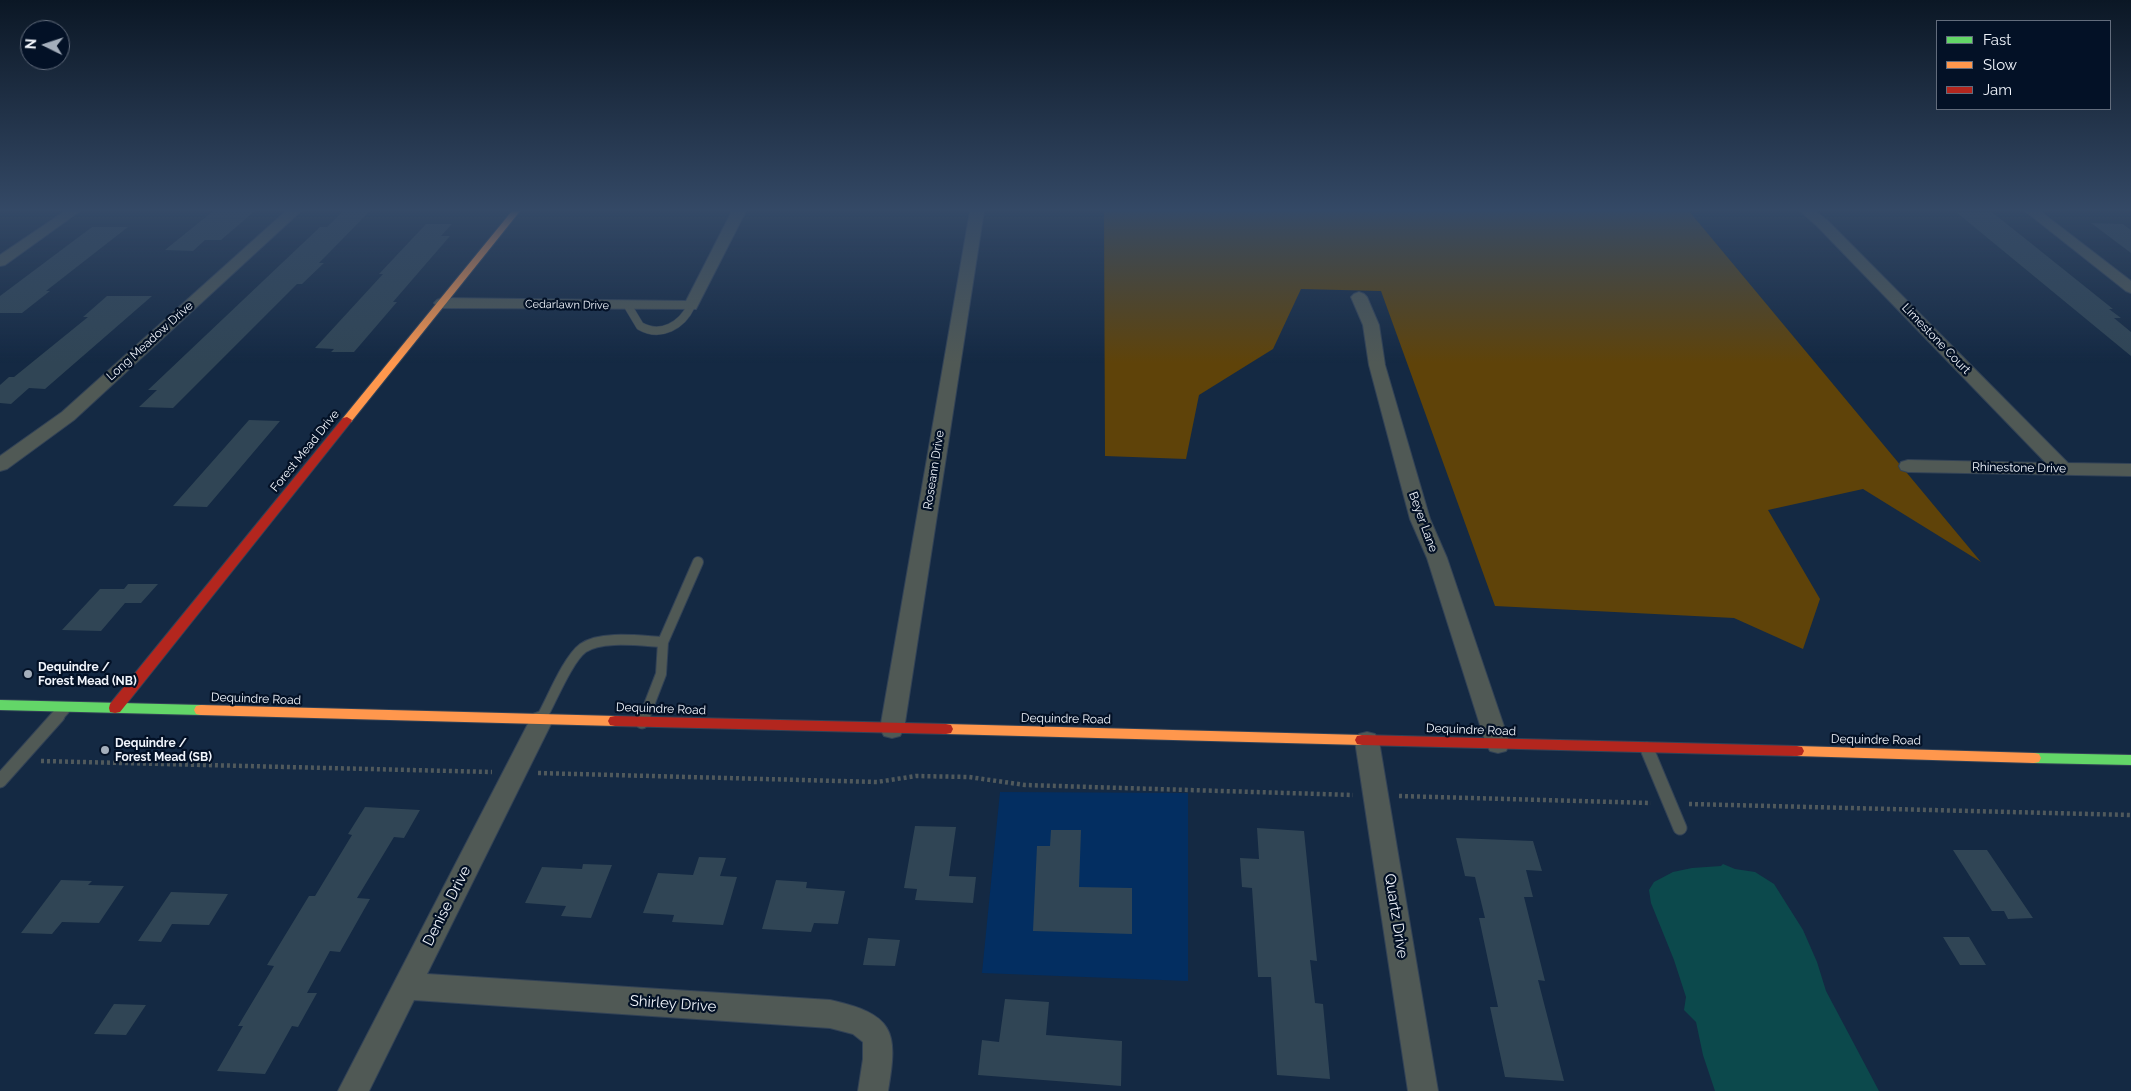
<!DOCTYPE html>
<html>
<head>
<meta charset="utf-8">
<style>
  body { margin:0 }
  #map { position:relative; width:2131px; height:1091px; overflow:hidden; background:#142943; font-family:Raleway,sans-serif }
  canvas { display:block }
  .legend { position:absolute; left:1936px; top:20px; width:175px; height:90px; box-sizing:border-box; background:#031126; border:1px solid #626c7c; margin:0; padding:6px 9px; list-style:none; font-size:15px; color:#f1f5fc }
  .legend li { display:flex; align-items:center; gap:10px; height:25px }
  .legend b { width:25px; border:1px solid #626c7c }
  .north { position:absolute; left:20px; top:20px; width:50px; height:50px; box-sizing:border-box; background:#031126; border:1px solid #626c7c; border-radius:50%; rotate:274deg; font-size:14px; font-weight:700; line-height:20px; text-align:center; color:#f1f5fc }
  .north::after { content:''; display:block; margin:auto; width:18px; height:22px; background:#a4aebb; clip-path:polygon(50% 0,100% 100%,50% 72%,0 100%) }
</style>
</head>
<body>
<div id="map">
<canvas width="2131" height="1091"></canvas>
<ul class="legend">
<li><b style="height:6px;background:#63d668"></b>Fast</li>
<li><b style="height:6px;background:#ff974d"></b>Slow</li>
<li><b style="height:6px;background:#b3261e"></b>Jam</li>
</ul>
<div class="north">N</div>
</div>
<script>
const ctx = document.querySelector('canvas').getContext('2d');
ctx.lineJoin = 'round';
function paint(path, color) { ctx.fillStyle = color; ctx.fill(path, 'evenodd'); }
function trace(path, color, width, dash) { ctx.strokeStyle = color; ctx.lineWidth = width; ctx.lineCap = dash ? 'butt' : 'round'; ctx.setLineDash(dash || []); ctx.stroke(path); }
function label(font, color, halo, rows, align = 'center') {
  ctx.font = font + ' Raleway,sans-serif'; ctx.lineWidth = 4.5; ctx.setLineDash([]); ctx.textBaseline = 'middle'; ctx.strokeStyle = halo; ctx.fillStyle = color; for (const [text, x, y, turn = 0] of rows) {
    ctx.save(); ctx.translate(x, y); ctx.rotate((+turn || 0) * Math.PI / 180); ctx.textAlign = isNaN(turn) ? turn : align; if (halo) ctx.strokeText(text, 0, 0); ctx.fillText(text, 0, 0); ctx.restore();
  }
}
const built = new Path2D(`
  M1000,792l188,1v188l-206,-8z`);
const forest = new Path2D(`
  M1104,211h585l292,351 -118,-73 -95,21 52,89 -17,50 -69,-31 -239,-12 -114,-315 -80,-2 -28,60 -74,46 -13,64 -81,-3z`);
const water = new Path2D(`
  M1723,864l12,5 20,3 19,12 29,46 14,32 9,29 53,100h-164l-12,-36 -7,-33 -12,-12 2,-13 -12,-37 -23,-57 -2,-13 5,-8 19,-10 19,-4 29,-2z`);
const building = new Path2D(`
  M213,211h42l-34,29h-16l-12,11 -28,-1z
  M343,211h27l-51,52h5l-22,21h-5l-124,124 -34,-1 18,-17h-9l172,-163h7z
  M1956,212h36l121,97h-4l12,9h-7l17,14v24z
  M2091,223l32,1 8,6v23z
  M426,224h26l-11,12h9l-57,66h4l-43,50h-23l3,-3 -19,-1 68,-74h-4z
  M92,227h36l-82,64h4l-28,22h-22v-17z
  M107,296h45l-107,93 -16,-1 -18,16 -11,-1v-18l9,-8h5l74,-60h-5z
  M249,420l31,1 -73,86 -34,-1z
  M128,584h30l-17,19h-16l-24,28 -39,-1 38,-41h24z
  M365,807l55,3 -16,28 -10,-1 -37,61 13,1 -30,53 -10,-1 -23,42h10l-19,34 -6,-1 -27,48 -48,-3 26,-45h-5l36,-60 -7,-1 42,-69h6l37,-61 -4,-1z
  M915,826l41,1 -7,49 27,1 -3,26 -58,-3 2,-11 -13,-1z
  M1257,828l47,3 13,130 -7,-1 5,43 8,1 7,75 -53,-4 -6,-98h-13l-6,-89 -10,-1 -2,-29 19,1z
  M1051,830h30l-2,57 53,1v46l-99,-3 4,-85h13z
  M1456,838l77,3 9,30 -16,-1 7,27h-9l21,84 -7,-1 26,101 -59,-4 -15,-70h8l-19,-89h6l-10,-41 -10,-1z
  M1953,850h34l46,68 -25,1 -4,-8h-12z
  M699,857l27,1 -6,18 17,1 -14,48 -51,-3 2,-7 -31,-2 15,-40 35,2z
  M583,864l29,1 -21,53 -30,-2 5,-10 -41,-3 17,-36 40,2z
  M61,880l31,1 -4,4 36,1 -25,37 -37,-1 -10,12 -31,-1z
  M776,880l31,2 -1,6 39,3 -7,33 -24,-1 -3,9 -49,-3z
  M171,892l57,2 -19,31 -37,-1 -11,18 -23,-1z
  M1943,937h26l17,28h-26z
  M868,938l32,2 -5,26 -32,-1z
  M1005,999l44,3 -3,33 76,6 -1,45 -143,-11 4,-35 17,2z
  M114,1004l32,1 -20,30 -32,-1z`);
const path = new Path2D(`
  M41,761l451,11
  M538,773l339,9 39,-6 53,1 56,8 328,10
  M1399,796l252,7
  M1689,804l442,11`);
const laneFar2 = new Path2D(`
  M628,306l12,20c21,12 42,-1 51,-20`);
const laneFar1 = new Path2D(`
  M663,642l35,-80
  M542,717c10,-18 26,-58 41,-69 18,-13 59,-7 80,-6l-2,32 -17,44
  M57,718l8,-9`);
const lane = new Path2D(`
  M642,722l2,-6
  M1647,749l33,79
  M0,781l58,-65`);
const street = new Path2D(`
  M65,211h15l-75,54 -5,1v-11z
  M286,211h15l-227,209 -67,49 -7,2v-15l62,-44z
  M732,211h14l-50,98 -254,-1 -5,-2 -3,-3 3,-3 5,-2 244,3z
  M970,211h14l-80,518 -4,7 -8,2 -8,-2 -4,-7z
  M1800,211h15l12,9 241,243 63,1v12l-223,-4 -7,-2 -2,-4 2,-4 7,-2 138,3 -229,-237z
  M2025,211h15l91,70v12l-5,-2z
  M1359,292l5,2 3,3 12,28 6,40 45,154 17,39 63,186 -4,7 -8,2 -8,-2 -4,-7 -59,-186 -17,-39 -41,-154 -6,-40 -12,-28 3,-3z
  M541,711l8,3 4,6 -126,254 403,26c63,14 69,30 58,91h-30l5,-32v-17l-10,-8 -23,-6 -416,-28 -45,91h-31l195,-377z
  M1367,732l8,2 4,7 59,350h-30l-53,-350 4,-7z`);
const fast = new Path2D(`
  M0,700l201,5 5,1 2,4 -2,4 -5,1 -201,-5z
  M2034,753l97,2v10l-97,-2 -5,-1 -2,-4 2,-4z`);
const slow = new Path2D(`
  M512,211h8l-169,211h-8l-1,-2 1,-2z
  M201,705l414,11 5,1 2,4 -2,4 -5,1 -414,-11 -5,-1 -2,-4 2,-4z
  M946,724l416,11 5,1 2,4 -2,4 -5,1 -416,-11 -5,-1 -2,-4 2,-4z
  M1797,746l237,7 5,1 2,4 -2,4 -5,1 -237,-7 -5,-1 -2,-4 2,-4z`);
const jam = new Path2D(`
  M347,417l5,3 -1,2 -231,290 -5,1 -5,-1 -1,-4 1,-4 233,-286z
  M615,716l331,8 5,1 2,4 -2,4 -5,1 -331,-8 -5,-1 -2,-4 2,-4z
  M1362,735l435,11 5,1 2,4 -2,4 -5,1 -435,-11 -5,-1 -2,-4 2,-4z`);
const markers = [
  [28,674,5,"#a4aebb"],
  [105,750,5,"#a4aebb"]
];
const farStreetnames = [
  ["Cedarlawn Drive",567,305,1]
];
const streetNames = [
  ["Limestone Court",1936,339,46],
  ["Long Meadow Drive",150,341,-42],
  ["Forest Mead Drive",305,451,-51],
  ["Rhinestone Drive",2019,468,1],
  ["Roseann Drive",934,470,-81],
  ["Beyer Lane",1423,522,70],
  ["Dequindre Road",256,699,2],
  ["Dequindre Road",661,709,2],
  ["Dequindre Road",1066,719,1],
  ["Dequindre Road",1471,730,2],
  ["Dequindre Road",1876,740,1]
];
const poiNames = [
  ["Dequindre /",38,667],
  ["Forest Mead (NB)",38,681],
  ["Dequindre /",115,743],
  ["Forest Mead (SB)",115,757]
];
const nearStreetnames = [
  ["Denise Drive",447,906,-63],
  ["Quartz Drive",1396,916,81],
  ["Shirley Drive",673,1004,4]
];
paint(built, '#032e61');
paint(forest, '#5f4309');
paint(water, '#0c494c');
paint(building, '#304555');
trace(laneFar2, '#324256', 9);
trace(laneFar1, '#324256', 12);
trace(lane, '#324256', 15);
trace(street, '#324256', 2);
trace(fast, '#324256', 2);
trace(slow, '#324256', 2);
trace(jam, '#324256', 2);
trace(path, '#50595c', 4.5, [3, 3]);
trace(laneFar2, '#505955', 8);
trace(laneFar1, '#505955', 10);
trace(lane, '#505955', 13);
paint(street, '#505955');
paint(fast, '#63d668');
paint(slow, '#ff974d');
paint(jam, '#b3261e');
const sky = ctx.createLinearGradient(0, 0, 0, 363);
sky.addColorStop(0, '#0b1725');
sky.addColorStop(0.58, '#344966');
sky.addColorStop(1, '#34496600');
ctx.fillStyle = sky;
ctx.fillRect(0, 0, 2131, 363);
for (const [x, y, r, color] of markers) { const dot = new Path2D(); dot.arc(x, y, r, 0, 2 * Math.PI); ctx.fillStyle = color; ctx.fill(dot); trace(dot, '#031126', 2); }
label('11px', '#f1f5fc', '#031126', farStreetnames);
label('12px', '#f1f5fc', '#031126', streetNames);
label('bold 12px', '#f1f5fc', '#031126', poiNames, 'left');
label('15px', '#f1f5fc', '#031126', nearStreetnames);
</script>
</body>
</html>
